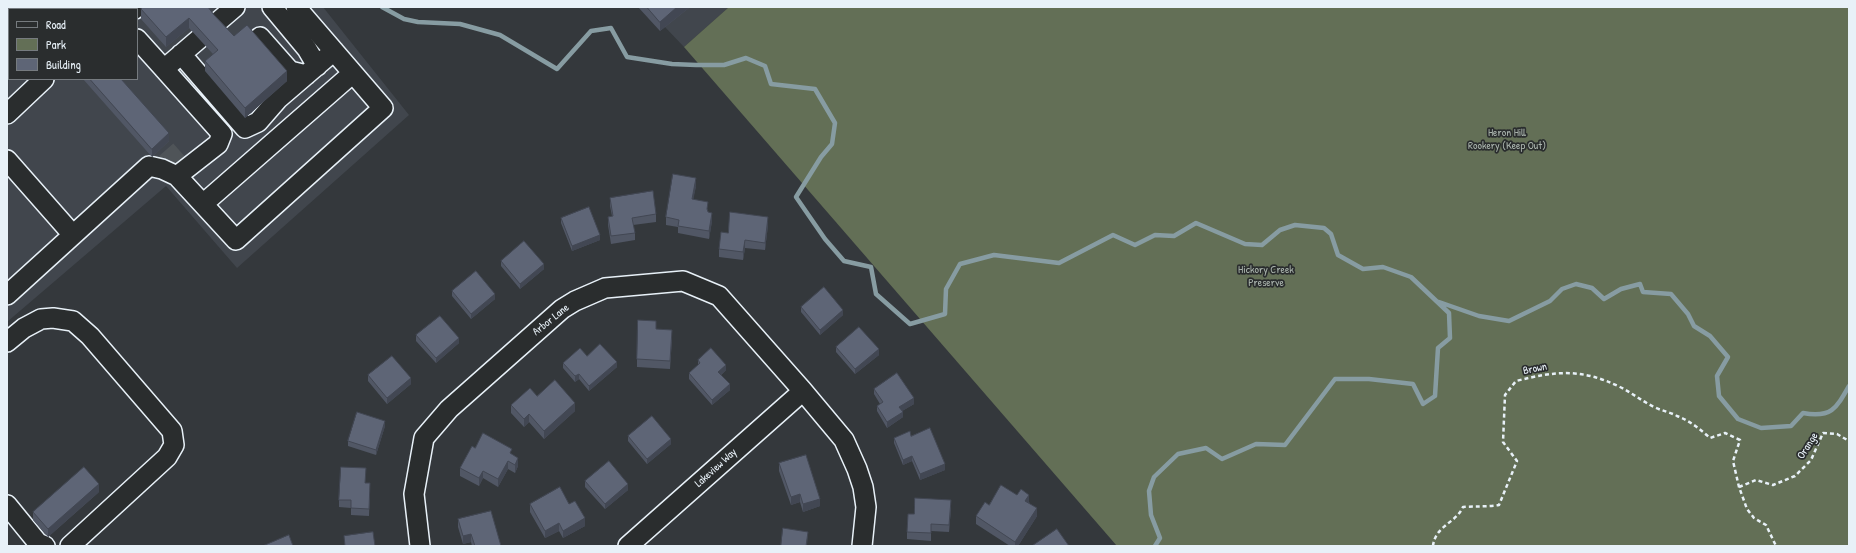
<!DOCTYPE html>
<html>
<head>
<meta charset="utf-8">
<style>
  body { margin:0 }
  #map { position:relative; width:1856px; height:553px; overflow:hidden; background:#34383c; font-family:"Patrick Hand",sans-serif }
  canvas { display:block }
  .frame { position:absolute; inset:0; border:8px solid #e8f1f8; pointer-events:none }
  .legend { position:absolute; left:8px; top:8px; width:130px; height:72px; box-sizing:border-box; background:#2a2d2e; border:1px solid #767b7f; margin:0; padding:5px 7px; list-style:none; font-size:12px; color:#e8f1f8 }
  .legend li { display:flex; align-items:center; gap:8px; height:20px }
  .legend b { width:20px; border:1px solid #767b7f }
</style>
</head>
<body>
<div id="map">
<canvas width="1856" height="553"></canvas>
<div class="frame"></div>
<ul class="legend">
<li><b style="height:5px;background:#2a2d2e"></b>Road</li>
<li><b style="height:11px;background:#636f56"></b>Park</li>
<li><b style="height:11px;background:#5e6576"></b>Building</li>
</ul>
</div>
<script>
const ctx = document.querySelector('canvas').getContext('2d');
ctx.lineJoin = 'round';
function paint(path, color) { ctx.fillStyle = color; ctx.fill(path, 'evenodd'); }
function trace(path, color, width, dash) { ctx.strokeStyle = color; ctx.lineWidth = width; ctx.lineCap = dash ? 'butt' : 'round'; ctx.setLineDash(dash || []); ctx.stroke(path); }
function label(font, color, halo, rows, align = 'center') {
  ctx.font = font + ' "Patrick Hand",sans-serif'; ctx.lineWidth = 3.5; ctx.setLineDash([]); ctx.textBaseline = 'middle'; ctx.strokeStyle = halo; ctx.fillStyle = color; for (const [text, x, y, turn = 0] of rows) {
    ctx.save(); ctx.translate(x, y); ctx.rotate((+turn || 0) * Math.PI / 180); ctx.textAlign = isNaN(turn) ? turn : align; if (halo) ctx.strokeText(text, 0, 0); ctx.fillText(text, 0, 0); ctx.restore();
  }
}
const built = new Path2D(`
  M92,7h231l86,108 -172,153 -71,-82 -159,136v-241l2,-2h128v-70h-47z
  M646,7h83l-45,40z`);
const green = new Path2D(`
  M729,7h1120v539h-732l-433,-499z`);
const stream = new Path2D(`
  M382,7l22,12 14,3 42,2 40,11 57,34 34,-38 20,-3 16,29 45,7 24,1h28l22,-7 19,8 6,18 44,5 20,34 -3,21 -11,13 -25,40 29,42 19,22 27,6 5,27 34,30 35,-10 1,-25 14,-25 34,-9 65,8 54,-28 22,10 20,-10 19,1 22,-13 49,21 17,1 18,-15 15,-5 29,3 7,6 7,21 25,14 20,-2 28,10 38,36 1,25 -12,10 -3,48 -12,8 -10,-20 -44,-5h-34l-50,66 -29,-1 -34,15 -16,-11 -28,6 -24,23 -5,14 2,24 9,23 -5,8
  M1439,302l40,14 30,5 41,-20 12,-12 14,-5 16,4 12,11 17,-10 19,-5 3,8 28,2 17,20 6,12 16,10 18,21 -11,19 2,20 19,23 23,9 30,-2 12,-13c28,5 33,-4 46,-27`);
const minorTunnel = new Path2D(`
  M147,128l37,42`);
const path = new Path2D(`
  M76,9l3,-2
  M7,70l2,-2
  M1739,487l17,-7 17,5 22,-9 16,-16 12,-27 14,1 12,7
  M1433,546c2,-20 23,-23 30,-39 13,-1 24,0 36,-2l18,-44 -14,-19 2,-47 11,-14c40,-10 65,-13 104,6 12,6 22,14 34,20 8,4 16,5 23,9 13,5 23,13 33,22l15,-5 15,7 -7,21 6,26 8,22 7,9 12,7 10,21`);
const minor = new Path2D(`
  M272,7l35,42 10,17
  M135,9l2,-2
  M214,25l21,-18
  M260,37l30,34 16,4
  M137,39l27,30
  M199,39l-35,30 58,65 -4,10 -41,32 59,64 147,-132 -87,-101
  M181,54l64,74 13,-6 20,-23 56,-48
  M7,114l37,-35
  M7,160l66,75
  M203,204l150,-131
  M7,295l142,-129 13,3 15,7
  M7,342l17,-14 17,-9 12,-1 20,3 17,15 82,95 2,14 -7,12 -97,89
  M7,505l31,38 7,3
  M420,546l-6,-52 10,-56 25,-29 113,-100 13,-8 30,-13 78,-7 36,15 84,95 41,49 13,29 6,18 3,20 -4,39
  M628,546l175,-155`);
const major = new Path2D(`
  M37,9l2,-2
  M7,36l2,-2`);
const wall = new Path2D(`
  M143,7h69l-3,2 25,27 53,45 -42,37 -40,-47v-10l8,-7 -24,-26 -23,19 -25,-28v-10z
  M638,7h52l-30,24z
  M83,79h38l48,62 -17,16z
  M696,186l-3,13 15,11v1l4,10 -3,18 -31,-6v-6l-12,-2v-8z
  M610,198l46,16v8l-23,3 2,8v7l-24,4 -3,-19v-8l4,-1 -2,-10z
  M561,218l39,22 -28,11 -11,-28z
  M768,225l-3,25 -20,-2 -2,12 -24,-3v-8l9,-16z
  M501,261l43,8 -24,20 -19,-23z
  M452,291l43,8 -24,20 -19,-23z
  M801,307l42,8 -23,20 -19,-23z
  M416,335l43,8 -23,20 -20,-22z
  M672,338l-2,31 -33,-2v-8z
  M836,347l43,8 -24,19 -19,-22z
  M587,356l30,11 -28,24 -10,-12 -4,3 -12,-14v-5z
  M698,360l28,10 -5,5 9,15 -18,15 -23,-26v-6l9,-8z
  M368,375l43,9 -24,20 -19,-23z
  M874,389l40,15 -12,7 1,6 -16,11 -10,-17v-5l3,-2 -6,-10z
  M537,396l38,15 -31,28 -15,-17 -5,5 -13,-14v-8z
  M385,426l-9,29 -28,-9v-5z
  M628,436l43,8 -24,20 -19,-23z
  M911,436l34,34 -25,10 -8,-19 -9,4 -9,-22v-5z
  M475,448l37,7 6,11 -3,7 -7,-4 -10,18 -15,-9 -4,8 -19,-10v-8z
  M779,463l41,43 -17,6 -3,-10 -9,3 -12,-34z
  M585,481l43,9 -23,19 -20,-22z
  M366,483l4,8 -1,25 -18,-1v-7l-12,-1v-7z
  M99,492l-51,45 -15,-17v-8z
  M1017,495l12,7 8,14 -19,30h-8l-34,-22v-8z
  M530,504h39l16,22 -22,12 -4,-7 -14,7 -15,-26z
  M951,508l-2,24 -18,-1v10l-24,-2v-7l7,-18z
  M458,519l43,27h-29l-1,-4 -8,2 -5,-17z`);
const shadedWall = new Path2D(`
  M677,7h13l-30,24v-9z
  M189,18v10l-23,19v-10z
  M287,71v10l-42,37v-10z
  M169,133v8l-17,16v-8z
  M696,178v8l-4,21v-8z
  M712,213v8l-3,18v-8z
  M768,217v8l-3,25v-7z
  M600,235v5l-28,11v-5z
  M745,240v8l-2,12v-8z
  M544,264v5l-24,20v-5z
  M495,294v5l-24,20v-5z
  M843,310v5l-23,20v-5z
  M459,338v5l-23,20v-5z
  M879,349v6l-24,19v-5z
  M617,362v5l-28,24v-5z
  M726,365v5l-8,7v-5z
  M579,374v5l-4,3v-6z
  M411,378v6l-24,20v-6z
  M730,384v6l-18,15v-5z
  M914,398v6l-15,9v-6z
  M575,403v8l-31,28v-8z
  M903,412v5l-16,11v-6z
  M529,414v8l-5,5v-8z
  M385,421v5l-9,29v-5z
  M671,439v5l-24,20v-5z
  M912,456v5l-9,4v-5z
  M518,458v8l-3,7v-8z
  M508,461v8l-10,18v-8z
  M945,464v6l-25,10v-6z
  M483,471v7l-4,8v-8z
  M99,484v8l-51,45v-8z
  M628,484v6l-23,19v-5z
  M800,494v8l-9,3v-8z
  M1029,495v7l-4,6v-7z
  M820,499v7l-17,6v-8z
  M951,500v8l-2,24v-7z
  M1037,508v8l-19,30h-3v-4z
  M585,518v8l-22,12v-7z
  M559,523v8l-14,7v-7z
  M808,532l-1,14h-1z
  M471,534v8l-8,2v-8z`);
const building = new Path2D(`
  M143,7h65l6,8 20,21 13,-11 40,46 -42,37 -40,-47 13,-11 -29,-32 -23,19 -25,-28z
  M647,7h30l-17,15z
  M90,79h31l48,54 -17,16z
  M673,174l23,4 -4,21 16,3 -1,7 1,3 4,1 -3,18 -31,-5 1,-6 -13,-3z
  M653,191l3,23 -24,4 3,15 -24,3 -3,-19 5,-1 -3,-18z
  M589,207l11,28 -28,11 -11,-28z
  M730,212l38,5 -3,26 -20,-3 -2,12 -24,-3 2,-17 7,1z
  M524,241l20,23 -24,20 -19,-23z
  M476,271l19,23 -24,20 -19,-23z
  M824,287l19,23 -23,20 -19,-23z
  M440,316l19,22 -23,20 -20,-23z
  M638,320l18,1v8l16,1 -2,31 -33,-2z
  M859,327l20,22 -24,20 -19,-22z
  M600,344l17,18 -28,24 -10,-12 -4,2 -12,-13 17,-15 7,8z
  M711,348l15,17 -8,7 12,12 -18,16 -23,-27 11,-10 -2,-3z
  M392,356l19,22 -24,20 -19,-23z
  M897,373l17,25 -15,9 4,5 -16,10 -10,-16 6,-4 -9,-13z
  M555,380l20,23 -31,28 -15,-17 -5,5 -13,-14 19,-17 7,8z
  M357,412l28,9 -9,29 -28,-9z
  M652,416l19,23 -24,20 -19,-23z
  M930,428l15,36 -25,10 -8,-18 -9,4 -9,-22 16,-7 1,5z
  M483,433l29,16 -2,4 8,5 -3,7 -7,-4 -10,18 -15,-8 -4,7 -19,-10 12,-22 3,2z
  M806,455l14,44 -17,5 -3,-10 -9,3 -12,-34z
  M609,461l19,23 -23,20 -20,-23z
  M84,467l15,17 -51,45 -15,-17z
  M341,467l25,1 -1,15h5l-1,26 -18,-1v-8h-12z
  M1001,485l16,10 4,-6 8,6 -4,6 12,7 -22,34 -39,-26 9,-14 4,3z
  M560,487l9,17 6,-3 10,17 -22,13 -4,-8 -14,8 -15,-27z
  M915,498l36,2 -2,25 -18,-1v9l-24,-1 1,-18h6z
  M491,511l10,35h-26l-4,-12 -8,2 -5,-17z
  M783,528l25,4 -2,14h-25z
  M1057,529l12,17h-37z
  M373,532l2,14h-30l-1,-10z
  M289,535l4,11h-30z`);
const parkNames = [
  ["Heron Hill",1507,133],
  ["Rookery (Keep Out)",1507,146],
  ["Hickory Creek",1266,270],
  ["Preserve",1266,283]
];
const streetNames = [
  ["Arbor Lane",551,320,-39],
  ["Brown",1535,369,-11],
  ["Orange",1808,446,-58],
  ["Lakeview Way",716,468,-42]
];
paint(built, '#41464d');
paint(green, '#636f56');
trace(stream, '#879ca2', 4.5);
trace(minorTunnel, '#4f5458', 19, [19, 10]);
trace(minor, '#e8f1f8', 22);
trace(major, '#e8f1f8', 25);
trace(path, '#e8f1f8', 2.5, [4, 3]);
trace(minor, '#2a2d2e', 19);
trace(major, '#2a2d2e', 22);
paint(wall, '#515765');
paint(shadedWall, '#424753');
paint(building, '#5e6576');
trace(building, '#424753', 1);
label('11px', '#acb6af', '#2a2d2e', parkNames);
label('11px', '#e8f1f8', '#2a2d2e', streetNames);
</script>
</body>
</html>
